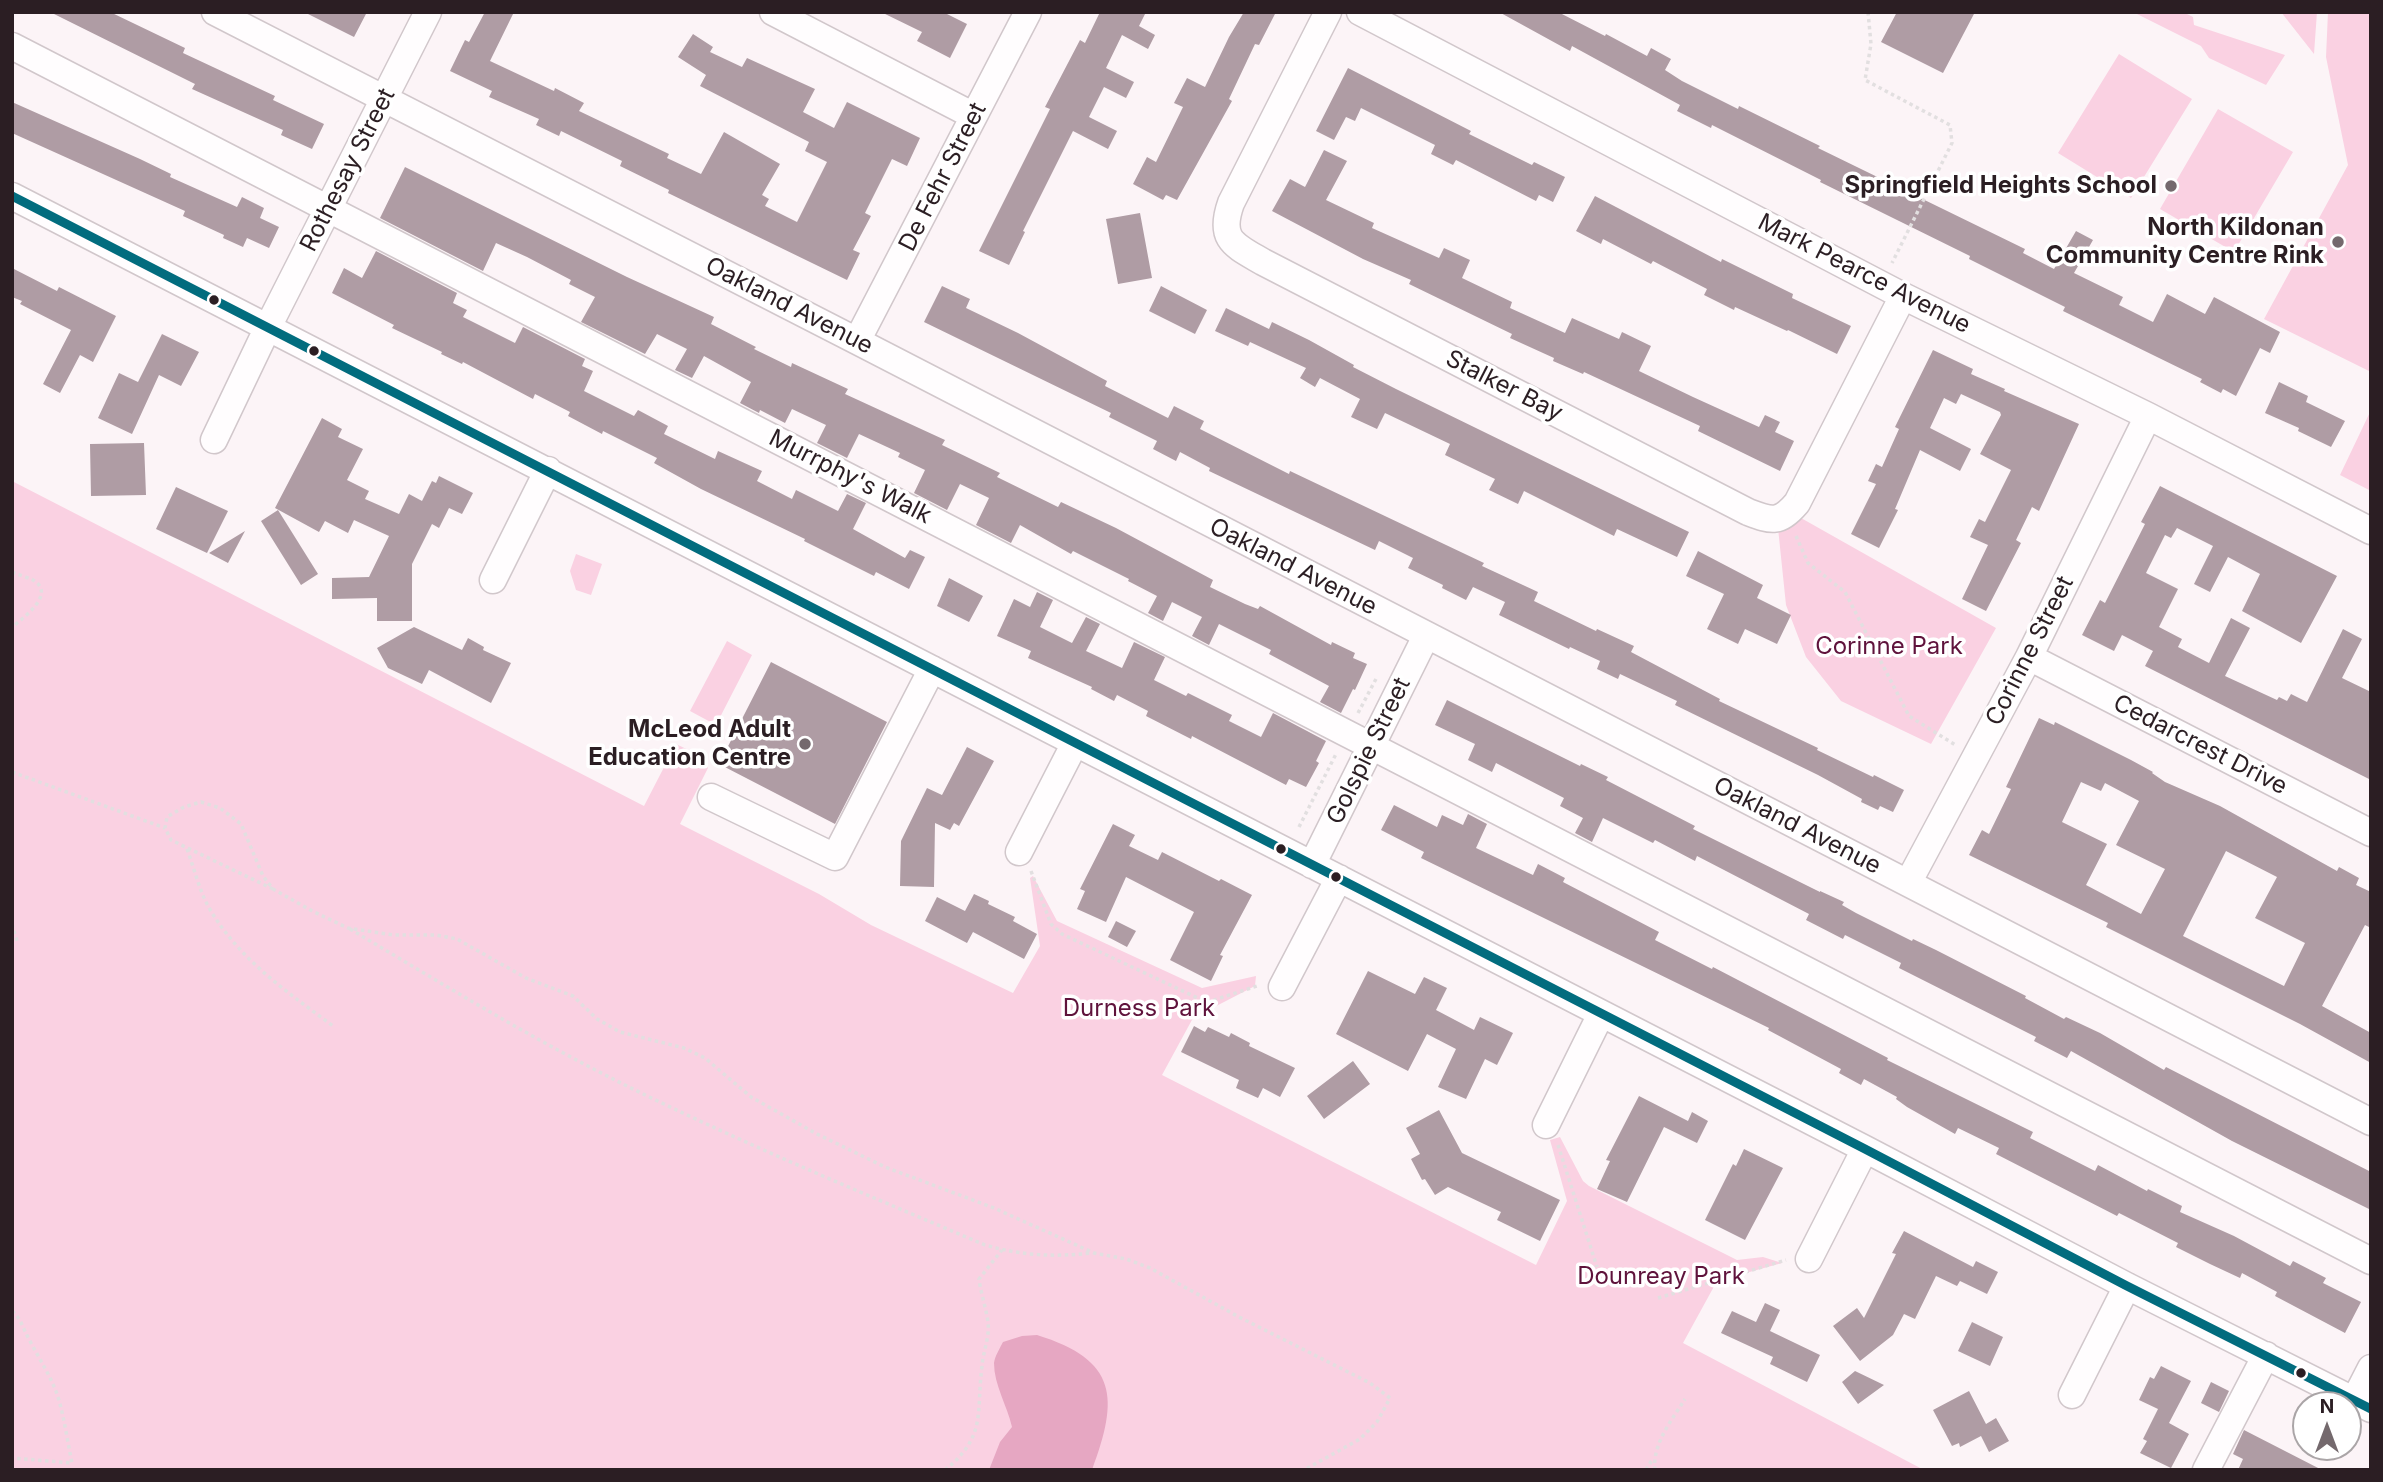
<!DOCTYPE html>
<html>
<head>
<meta charset="utf-8">
<style>
  body { margin:0 }
  #map { position:relative; width:2383px; height:1482px; overflow:hidden; background:#fcf4f7; font-family:Inter,sans-serif }
  canvas { display:block }
  .frame { position:absolute; inset:0; border:14px solid #2b1e23; pointer-events:none }
  .north { position:absolute; left:2292px; top:1391px; width:70px; height:70px; box-sizing:border-box; background:#fff; border:2px solid #aaa5a7; border-radius:50%; rotate:0deg; font-size:19px; font-weight:700; line-height:28px; text-align:center; color:#2b1e23 }
  .north::after { content:''; display:block; margin:auto; width:24px; height:32px; background:#74696d; clip-path:polygon(50% 0,100% 100%,50% 72%,0 100%) }
</style>
</head>
<body>
<div id="map">
<canvas width="2383" height="1482"></canvas>
<div class="frame"></div>
<div class="north">N</div>
</div>
<script>
const ctx = document.querySelector('canvas').getContext('2d');
ctx.lineJoin = 'round';
function paint(path, color) { ctx.fillStyle = color; ctx.fill(path, 'evenodd'); }
function trace(path, color, width, dash) { ctx.strokeStyle = color; ctx.lineWidth = width; ctx.lineCap = dash ? 'butt' : 'round'; ctx.setLineDash(dash || []); ctx.stroke(path); }
function label(font, color, halo, rows, align = 'center') {
  ctx.font = font + ' Inter,sans-serif'; ctx.lineWidth = 7; ctx.setLineDash([]); ctx.textBaseline = 'middle'; ctx.strokeStyle = halo; ctx.fillStyle = color; for (const [text, x, y, turn = 0] of rows) {
    ctx.save(); ctx.translate(x, y); ctx.rotate((+turn || 0) * Math.PI / 180); ctx.textAlign = isNaN(turn) ? turn : align; if (halo) ctx.strokeText(text, 0, 0); ctx.fillText(text, 0, 0); ctx.restore();
  }
}
const green = new Path2D(`
  M2133,12h50l10,5 1,8 91,30 -19,30 -57,-27 -8,-12z
  M2281,12h36l-3,42z
  M2328,12h43v360l-107,-53 84,-154 -22,-108z
  M2119,54l73,45 -61,99 -73,-45z
  M2218,109l75,43 -59,100 -74,-43z
  M2371,410v81l-31,-16z
  M12,481l632,325 32,-62 27,13 5,11 -28,56 139,70 52,31 142,68 27,-47 -10,-68 3,-2 24,45 145,67 54,-12 -1,10 -62,32 -31,57 374,190 31,-64 -17,-61 10,-3 23,44 6,5 148,74 26,-3 19,6 -65,18 -34,62 241,127h-1912z
  M1801,518l195,110 -65,116 -90,-43 -35,-44 -20,-52 -8,-77z
  M576,554l26,10 -11,31 -15,-5 -6,-19z
  M727,641l25,14 -36,70 -26,-14z`);
const water = new Path2D(`
  M1037,1335c81,25 82,63 55,135h-103l11,-28 12,-15c-5,-22 -18,-42 -18,-64 1,-7 6,-15 9,-21l19,-6z`);
const building = new Path2D(`
  M50,12h60l75,36 -2,5 92,43 -2,4 51,24 -12,25 -31,-14 2,-5 -91,-41 3,-5z
  M304,12h63l-13,25z
  M485,12h29l-24,49 64,30 1,-3 29,15 -5,8 90,43 -2,4 34,16 23,-42 56,32 -18,31 7,4 -4,7 32,16 30,-60 -22,-11 4,-9 -109,-56 6,-11 -28,-18 15,-23 20,13 -3,5 32,15 5,-9 68,31 -12,23 31,16 13,-26 73,36 -13,28 -15,-7 -27,54 6,3 -18,34 7,3 -13,27 -179,-87 1,-3 -49,-24 2,-5 -61,-30 -2,5 -23,-11 3,-6 -50,-22 3,-6 -42,-20 15,-31 4,2z
  M881,12h62l24,12 -17,34 -33,-17 5,-9z
  M1100,12h46l-7,14 16,9 -7,14 -26,-14 -16,33 28,14 -8,16 -22,-11 -15,30 28,14 -9,18 -35,-18 -50,100 2,1 -16,33 -30,-14 71,-142 -5,-2 35,-67 5,3z
  M1244,12h32l-17,33 -4,-1 -26,55 3,2 -55,99 -11,-5 -3,5 -30,-16 14,-27 9,5 27,-55 -9,-4 13,-25 18,9 24,-50z
  M1499,12h59l47,24 1,-2 41,22 4,-8 20,11 -6,11 17,11 56,28 1,-3 81,40 -2,2 207,101 -2,4 31,16 22,-38 17,9 -19,33 49,24 -4,8 34,17 14,-28 38,20 9,-17 66,35 -10,21 -10,-5 -24,48 -13,-7 -2,4 -21,-11 2,-3 -139,-68 2,-4 -96,-48 1,-3 -150,-74 1,-2 -109,-55 -1,3 -34,-17 3,-6 -108,-59 -2,5z
  M1897,12h78l-32,61 -62,-31z
  M1348,68l123,63 -2,3 63,31 2,-3 31,15 -12,25 -14,-7 -3,6 -80,-41 -3,5 -22,-11 4,-9 -74,-37 -6,13 -9,-4 -12,23 -18,-9z
  M12,102l128,57 31,15 -1,3 67,30 5,-10 22,11 -4,10 19,9 -10,21 -22,-10 -4,9 -20,-9 1,-3 -41,-19 2,-5 -173,-78z
  M1324,150l23,11 -21,39 48,23 -2,5 67,30 5,-10 26,12 -8,18 50,24 -2,6 55,25 7,-15 47,21 3,-7 29,14 -12,25 54,26 66,30 6,-12 15,7 -5,10 19,9 -14,30 -82,-40 2,-5 -116,-54 -1,2 -30,-13 1,-3 -44,-20 2,-4 -103,-50 2,-4 -48,-21 -91,-48 18,-32 15,8z
  M405,167l222,110 87,40 -3,7 45,23 -2,2 37,18 1,-4 56,26 -3,5 100,46 -3,5 58,28 -3,4 61,30 3,-5 55,26 97,52 -3,7 35,17 13,5 2,-3 71,39 1,-3 23,11 -2,5 14,6 -12,26 -2,-1 -12,24 -21,-11 9,-16 -60,-32 2,-4 -52,-26 -10,21 -17,-9 10,-19 -30,-15 -9,19 -15,-8 9,-17 -29,-15 1,-2 -56,-28 -2,3 -51,-29 -9,18 -35,-18 13,-27 -29,-14 -13,26 -33,-17 11,-23 -27,-13 2,-4 -41,-19 -12,24 -30,-15 9,-18 -34,-16 -7,14 -25,-13 -1,3 -19,-10 11,-21 -47,-26 -12,22 -17,-8 12,-21 -30,-15 -12,20 -64,-32 14,-25 -26,-13 2,-4 -44,-23 -31,-14 -13,28 -103,-53z
  M1595,196l126,66 1,-3 71,35 -1,4 59,28 -14,28 -49,-24 -1,1 -52,-24 -1,3 -30,-15 3,-6 -54,-28 -2,3 -48,-25 -2,5 -25,-13z
  M1140,213l12,65 -34,6 -12,-65z
  M376,251l81,42 -4,10 14,7 -4,7 52,26 8,-16 62,32 -3,7 11,5 -9,20 50,25 4,-6 30,16 -4,8 51,25 3,-8 44,20 -5,10 35,18 4,-9 42,21 9,-17 19,9 -13,26 52,29 5,-8 15,7 -16,32 -33,-17 -2,4 -70,-35 1,-2 -104,-50 -47,-26 3,-5 -54,-27 -1,3 -34,-18 2,-4 -35,-18 -2,5 -70,-37 -1,2 -21,-10 1,-2 -50,-24 2,-3 -62,-32 12,-25 18,10z
  M12,268l45,23 2,-4 57,29 -23,46 -13,-7 -20,38 -17,-9 28,-54 -51,-26 2,-3 -10,-4z
  M942,286l28,13 -4,9 52,25 89,48 -2,5 63,32 6,-12 30,15 -4,8 89,45 1,-3 194,92 -2,3 56,26 -4,9 62,30 1,-2 37,17 -3,6 89,47 -1,2 99,47 -1,2 56,27 1,-2 30,15 -11,22 -13,-6 -2,4 -17,-8 1,-3 -44,-24 -143,-70 2,-4 -57,-27 -2,5 -21,-10 3,-8 -30,-14 -1,2 -70,-34 6,-13 -32,-15 -7,13 -24,-12 1,-3 -35,-17 5,-10 -34,-17 -4,9 -166,-79 1,-3 -30,-16 -4,9 -23,-12 4,-8 -48,-24 2,-4 -187,-91z
  M1161,286l46,24 -12,24 -46,-23z
  M1226,308l43,21 3,-7 37,18 45,25 -1,2 43,22 293,143 -12,25 -60,-28 -3,7 -90,-45 -6,13 -29,-14 6,-11 -50,-24 5,-11 -65,-31 -8,16 -26,-12 9,-18 -40,-21 -5,9 -15,-9 6,-10 -56,-26 -2,4 -33,-15z
  M162,334l37,18 -18,34 -22,-11 -27,59 -34,-16 21,-45 19,9z
  M1933,350l40,19 -2,5 34,15 -1,2 75,33 -40,87 -7,-4 -16,33 5,3 -35,68 -24,-12 26,-54 -18,-8 9,-18 6,3 26,-52 -31,-16 21,-39 -1,-3 -39,-18 -5,10 -12,-6 -14,30 41,21 -11,22 -40,-21 -25,59 3,1 -19,38 -28,-14 25,-50 -8,-3 8,-17 6,3 17,-38 -4,-2z
  M2279,382l29,14 -2,6 39,19 -14,26 -33,-16 1,-3 -34,-15z
  M322,418l20,11 -4,8 25,12 -16,31 22,11 -4,8 34,15 10,-20 13,7 10,-20 4,2 3,-7 34,17 -11,21 -13,-6 -10,20 -7,-4 -20,40v57h-35v-23l-45,1v-21l37,-1 20,-41 -35,-16 -6,13 -23,-12 -6,11 -44,-24z
  M144,443l2,52 -55,1 -1,-52z
  M2160,486l177,90 -36,67 -59,-32 18,-37 -32,-17 -18,35 -16,-8 19,-38 -36,-18 -6,10 -6,-3 -19,38 32,16 -19,38 23,12 -4,8 31,16 22,-45 19,10 -25,48 52,24 2,-3 8,4 4,-7 16,8 36,-73 19,10 -20,39 29,14v88l-226,-114 8,-15 -31,-16 -8,16 -32,-16 18,-35 5,3 40,-79 -4,-2z
  M176,487l52,24 -21,42 -51,-24z
  M278,510l40,64 -17,11 -40,-64z
  M245,531l-17,32 -19,-10z
  M1698,551l65,34 -6,13 34,17 -14,29 -32,-15 -7,15 -31,-15 17,-35 -38,-18z
  M949,578l34,18 -14,26 -32,-16z
  M1037,592l16,8 -13,27 32,16 14,-26 14,7 -14,27 36,17 12,-26 31,15 -11,23 32,16 2,-3 44,22 -3,6 32,16 12,-24 53,28 -10,20 3,2 -13,24 -17,-8 -3,6 -94,-49 -1,3 -45,-23 2,-5 -31,-16 -3,6 -23,-12 1,-2 -64,-29 3,-7 -34,-15 17,-37 16,8z
  M414,627l48,23 6,-12 16,9 -1,3 28,13 -20,40 -62,-33 -7,14 -34,-16 -11,-20z
  M771,662l116,60 -52,102 -116,-60z
  M1447,700l133,66 1,-2 27,13 -2,3 89,46 -2,3 127,63v-1l24,11 -2,3 14,8 56,28 1,-2 23,11 90,46 -1,2 39,21 2,-2 34,16 64,37 2,-3 205,105v38l-139,-69 -161,-90 -4,7 -33,-17 2,-4 -137,-69 2,-5 -56,-28 -2,4 -37,-19 3,-6 -112,-58 -2,5 -40,-21 -2,3 -50,-25 -11,24 -17,-9 8,-15 -23,-12 4,-8 -68,-35 -4,9 -24,-12 7,-16 -40,-19z
  M2039,718l15,7 1,-3 76,38 22,12 -1,1 13,9 55,24 117,65 2,-4 20,11 -3,7 15,7v36l-6,-3 -43,81 49,27v30l-71,-39 -194,-97 2,-4 -139,-68 13,-25 7,4 22,-45 -5,-2zM2081,782l20,9 4,-8 34,18 -23,44 49,24 -24,45 -55,-29 21,-41 -45,-22zM2226,851l51,26 -22,41 50,25 -21,43 -101,-50z
  M967,747l27,14 -35,65 -5,-3 -4,7 -15,-7 -1,64 -34,-1 1,-45 26,-53 15,7z
  M1394,805l43,22 5,-12 21,10 5,-11 19,10 -11,24 57,27 5,-11 27,14 -2,4 96,50 -4,8 57,29 1,-2 175,91 -1,2 146,72 -3,6 65,33 3,-6 49,26 1,-2 34,17 -2,6 54,24 56,30 3,-5 33,17 -3,5 38,19 -16,31 -70,-37 2,-4 -35,-19 -2,5 -30,-14 -34,-17 2,-4 -59,-30 -2,3 -121,-62 3,-6 -41,-20 -3,6 -48,-27 -11,-8 1,-2 -33,-18 -3,6 -22,-12 2,-4 -73,-39 1,-2 -348,-170 3,-6 -43,-22z
  M1113,824l22,11 -6,11 29,14 4,-8 57,29 2,-2 31,16 -32,60 3,1 -12,25 -41,-21 24,-48 -68,-35 -20,45 -29,-13 8,-18 -5,-2z
  M974,894l15,7 -1,3 27,13 -2,4 24,13 -13,25 -51,-27 -6,11 -42,-22 12,-24 28,14z
  M1116,921l20,10 -9,16 -19,-10z
  M1368,971l47,23 9,-17 23,11 -11,22 38,20 6,-13 33,16 -16,32 -12,-6 -19,40 -28,-12 18,-38 -29,-15 -19,37 -72,-37z
  M1194,1026l11,6 3,-5 21,10 2,-4 19,10 -1,3 46,22 -15,29 -17,-9 -5,10 -22,-10 3,-8 -58,-28z
  M1353,1061l17,23 -46,35 -17,-23z
  M1639,1096l49,25 4,-9 16,9 -11,22 -33,-16 -37,75 -30,-13 13,-28 -4,-1z
  M1439,1110l23,43 98,47 -20,41 -43,-21 4,-8 -53,-25 -13,8 -10,-16 -3,1 -11,-21 9,-5 -14,-26z
  M1744,1149l39,19 -38,72 -40,-20 28,-56 3,2z
  M1904,1231l69,36 3,-6 22,11 -11,22 -27,-13 -3,5 -21,-10 -21,43 -11,-5 -11,21 -33,26 -27,-35 24,-18 7,10 32,-64 -4,-1z
  M1765,1303l15,7 -10,21 50,24 -13,27 -37,-18 3,-7 -52,-24 11,-22 24,11z
  M1972,1322l31,15 -13,29 -32,-15z
  M2161,1366l30,15 -22,42 20,11 -18,34 -31,-15 7,-12 -4,-2 15,-30 -19,-9 11,-23 4,2z
  M1855,1371l29,14 -26,19 -16,-22z
  M2211,1382l18,9 -10,21 -18,-9z
  M1969,1391l17,33 10,-6 13,23 -20,11 -8,-16 -21,11 -1,-4 -7,3 -19,-36z
  M2244,1430l78,40h-84l5,-11 -10,-5z`);
const path = new Path2D(`
  M1868,12l3,32 -6,36 85,45 2,18 -60,120
  M1796,536l12,27 37,29 64,124 48,30
  M12,572c7,3 15,5 21,8 24,14 -10,38 -21,47
  M1358,713l19,-36
  M12,772l153,56
  M1299,827l37,-73
  M187,849c7,19 12,40 21,57 30,53 78,85 125,120
  M1031,871l20,53 11,10 142,67 10,-1 46,-15
  M273,889l-102,-49 -6,-12 2,-11 17,-10 17,-5 19,6 21,16 22,52 10,13 41,23 34,16 45,7h43l21,4 69,39 47,18 24,23 23,13 64,16 21,10 46,39 66,37 68,33 109,41 100,45 32,6 24,9 89,49 131,66 20,15 -13,24 -17,17 -56,31
  M12,924l6,20
  M350,929c91,54 182,110 277,157 117,58 238,108 358,159 39,11 67,12 107,8
  M1558,1145l39,122
  M1658,1298l128,-38
  M12,1311c9,7 11,18 17,28 11,22 25,41 31,65 5,19 8,40 12,59l-60,-5
  M945,1470c42,-34 31,-57 37,-104 1,-14 8,-30 6,-44 -2,-14 -7,-28 -9,-43l23,-29
  M1646,1470l6,-10
  M1655,1470c-3,-26 17,-50 30,-71`);
const minor = new Path2D(`
  M215,12l642,329 1514,781
  M773,12l201,104
  M1328,12l-97,191c-13,37 3,42 32,59l485,250c24,9 31,12 49,-9l106,-207
  M1360,12l543,284 245,120 223,115
  M12,46l2359,1215
  M12,196l1853,953 262,137 244,123
  M857,341l171,-329
  M214,440l54,-113 160,-315
  M493,580l55,-110
  M2029,657l342,176
  M711,797l124,60 97,-188
  M1019,852l56,-109
  M1312,865l114,-229
  M1908,883l121,-226 119,-241
  M1282,987l57,-109
  M1546,1125l55,-111
  M1809,1259l56,-110
  M2072,1395l55,-109
  M2354,1401l17,-33
  M2206,1470l60,-115`);
const bus1 = new Path2D(`
  M12,196l1853,953 262,137 244,123`);
const markers = [
  [2171,186,7,"#74696d"],
  [2338,242,7,"#74696d"],
  [214,300,6,"#2b1e23"],
  [314,351,6,"#2b1e23"],
  [805,744,7,"#74696d"],
  [1281,849,6,"#2b1e23"],
  [1336,877,6,"#2b1e23"],
  [2301,1373,6,"#2b1e23"]
];
const streetNames = [
  ["Rothesay Street",348,170,-63],
  ["De Fehr Street",943,177,-63],
  ["Mark Pearce Avenue",1864,274,27],
  ["Oakland Avenue",789,306,27],
  ["Stalker Bay",1504,386,27],
  ["Murrphy's Walk",850,477,27],
  ["Oakland Avenue",1293,567,27],
  ["Corinne Street",2030,651,-63],
  ["Cedarcrest Drive",2200,745,27],
  ["Golspie Street",1369,751,-64],
  ["Oakland Avenue",1797,826,27]
];
const poiNames = [
  ["Springfield Heights School",2157,186],
  ["North Kildonan",2324,228],
  ["Community Centre Rink",2324,256],
  ["McLeod Adult",791,730],
  ["Education Centre",791,758]
];
const parkNames = [
  ["Corinne Park",1889,647],
  ["Durness Park",1139,1009],
  ["Dounreay Park",1661,1277]
];
paint(green, '#fad1e2');
paint(water, '#e6a7c2');
paint(building, '#af9ca4');
trace(minor, '#d1c7cb', 29);
trace(path, '#e2dfe0', 3.5, [3.5, 3.5]);
trace(minor, '#fffdfe', 26);
trace(bus1, '#026c7e', 9);
for (const [x, y, r, color] of markers) { const dot = new Path2D(); dot.arc(x, y, r, 0, 2 * Math.PI); ctx.fillStyle = color; ctx.fill(dot); trace(dot, '#fff', 2.5); }
label('24px', '#2b1e23', '#fff', streetNames);
label('bold 24px', '#2b1e23', '#fff', poiNames, 'right');
label('24px', '#5f133c', '#fff', parkNames);
</script>
</body>
</html>
